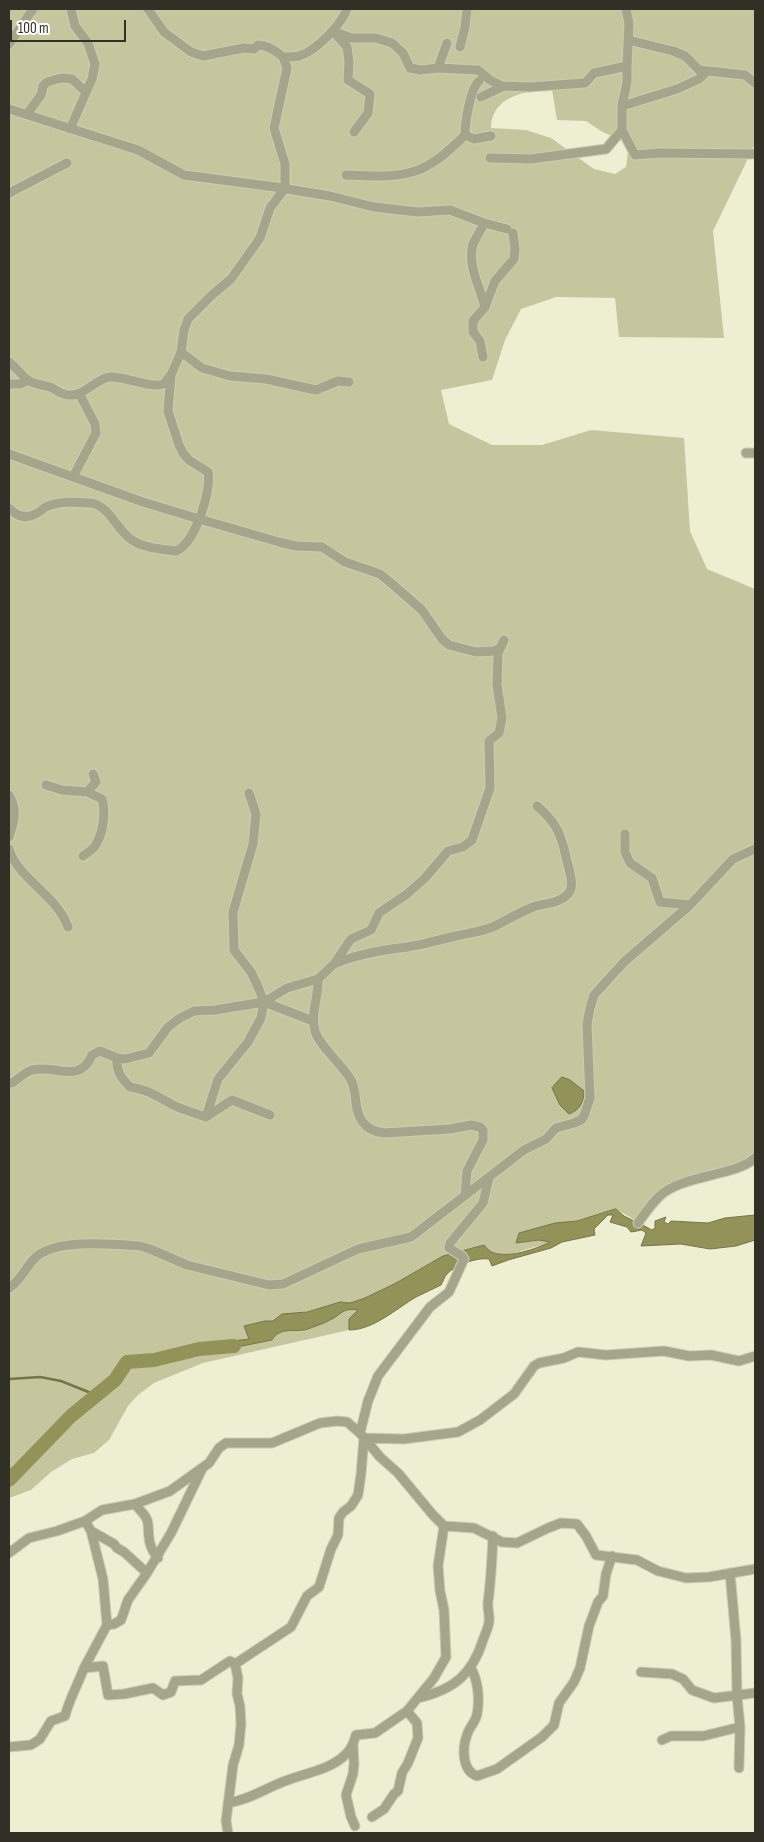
<!DOCTYPE html>
<html>
<head>
<meta charset="utf-8">
<style>
  body { margin:0 }
  #map { position:relative; width:764px; height:1842px; overflow:hidden; background:#eeeed3; font-family:"Sofia Sans Condensed",sans-serif }
  canvas { display:block }
  .frame { position:absolute; inset:0; border:10px solid #303026; pointer-events:none }
  .scale { position:absolute; left:10px; top:20px; width:116px; height:22px; box-sizing:border-box; border:2px solid #303026; border-top:0; padding-left:6px; font-size:15px; line-height:18px; white-space:nowrap; color:#303026; -webkit-text-stroke:4px #fff; paint-order:stroke }
</style>
</head>
<body>
<div id="map">
<canvas width="764" height="1842"></canvas>
<div class="frame"></div>
<div class="scale">100 m</div>
</div>
<script>
const ctx = document.querySelector('canvas').getContext('2d');
ctx.lineJoin = 'round';
function paint(path, color) { ctx.fillStyle = color; ctx.fill(path, 'evenodd'); }
function trace(path, color, width, dash) { ctx.strokeStyle = color; ctx.lineWidth = width; ctx.lineCap = dash ? 'butt' : 'round'; ctx.setLineDash(dash || []); ctx.stroke(path); }
const green = new Path2D(`
  M9,9h746v135l-42,87 11,107 -105,-1 -4,-39 -59,-1 -35,12 -16,31 -13,40 -51,10 8,34 43,21h50l49,-15 93,8 6,93 17,38 48,20v574c-28,19 -71,15 -95,34 -7,7 -13,17 -19,25l11,8 -36,-21 -39,12 -22,2 -36,10 -3,10 23,-3 12,2 -43,13 -16,-2 -8,-8 -41,11 -47,27 -31,15 -15,5 -10,-1 -67,19h-9l-20,5 6,13 -65,8 -26,9 -28,1 -6,7 -4,13 5,-4 9,-12h20l25,-4v3l24,-11 11,-2 12,2 45,-9c8,-14 23,-7 36,-11 7,-3 15,-5 22,-9 11,-5 14,-13 29,-10l-10,9v11l-146,33 -49,20 -16,12 -10,11 -19,34 -15,13 -22,6 -21,13 -20,18 -22,8zM538,90h14l5,30 29,1 15,10 21,10 6,10 -2,16 -11,7 -21,-5 -43,-31 -25,-8 -35,-2c1,-27 23,-34 47,-38z`);
const water = new Path2D(`
  M562,1077l8,3 14,11c0,11 -4,19 -15,23l-9,-9 -8,-17z
  M616,1209l8,7 28,14 3,-2v-7l11,-4 -2,5 4,2 3,-3 37,2 17,-5 30,-3v25l-19,6 -26,3 -29,-5 -40,2 5,-13 -4,-3 -11,2 -4,-5 -17,-5 3,-7h-5l-14,14 1,6 -33,7 -11,6 -43,12 -16,6 -3,-7c-12,-2 -34,6 -42,15 -3,3 -4,8 -6,11 -8,4 -17,8 -25,12 -20,12 -43,33 -67,33v-11l9,-9c-15,-3 -17,5 -28,10 -7,4 -15,6 -22,9 -13,4 -28,-3 -36,11l-45,9 -12,-2 -11,2 -25,11v-3l-24,4h-20l-9,12 -6,5 5,-14 6,-7 28,-1 26,-9 64,-8 -5,-13 21,-5h8l9,-7 25,-2 33,-10 10,1 15,-5 31,-15 47,-27 41,-11c3,3 6,7 10,8 17,5 41,-4 56,-11l-11,-2 -23,3 3,-10 36,-10 22,-2z`);
const stream = new Path2D(`
  M9,1379l31,-2 21,4 35,14`);
const river = new Path2D(`
  M9,1480l62,-64 44,-36 12,-18 27,-2 45,-11 35,-3`);
const minor = new Path2D(`
  M148,9l16,23 27,20 12,4 41,-8 10,1 4,-4c10,0 18,6 25,12 5,0 11,0 16,-1 17,-5 42,-31 48,-47
  M628,40l45,11 12,5 14,14 46,5 10,8
  M9,44l24,-35
  M460,47l5,-20 2,-18
  M627,66v16l-5,24v24l13,25 24,-2 96,1
  M438,68l9,-25
  M481,97l23,-11
  M622,106l55,-17 22,-10 8,-8
  M9,109l129,41 46,25 91,12 55,9 44,11 44,5 32,-2 34,13 23,6
  M27,114l14,-19 2,-9 4,-4 7,-2 8,-2 10,1 14,13
  M70,129l22,-50 3,-15 -7,-21 -13,-17 -4,-17
  M354,132l14,-19 2,-19 -22,-14 1,-18 -2,-15 -14,-16 18,7h25l16,5 11,10 7,15 11,2 17,-2 40,2 12,10 12,6 27,1 56,-4 9,-10 33,-7 2,-43 -3,-14
  M465,135l9,4 17,-3
  M490,158l41,1 75,-10 16,-19
  M346,175c21,1 45,3 66,-3 20,-5 39,-23 53,-37 0,-12 5,-46 14,-54
  M9,193l58,-30
  M484,223c-3,8 -8,14 -11,21 -6,21 7,43 12,63
  M181,352l21,16 28,8 36,3 50,11 22,-9 11,1
  M483,357l-3,-16 -7,-9v-11l12,-14 10,-26 19,-22 1,-10 -2,-16
  M9,362c7,5 12,13 19,18 7,5 15,5 22,7 5,2 9,6 14,7 19,6 29,-15 46,-17 13,-1 45,12 53,7 3,-2 5,-6 8,-9
  M9,384h11l8,-4
  M746,453h9
  M9,454l134,48 56,17 80,23 17,4 26,1 23,15 35,12 11,9 31,27 20,29 7,6 27,7 17,-1 6,-2
  M73,477l23,-44 -1,-9 -16,-31
  M9,508c9,10 19,11 30,4 3,-2 5,-5 9,-6 13,-5 28,-4 42,-3 20,2 26,27 42,37 12,8 29,9 44,11 19,-7 36,-61 32,-79l-19,-12 -6,-7 -4,-8 -11,-34 3,-36 10,-23 3,-22 4,-11 24,-24 19,-16 29,-41 10,-30 15,-20v-24l-11,-36 13,-60 -4,-11
  M46,785l16,5 25,2 15,7c4,14 1,35 -7,47 -3,4 -8,7 -12,10
  M87,792l9,-10 -3,-8
  M9,795c9,15 5,27 0,42
  M625,834v18l5,11 22,15 8,24 30,3
  M9,849c9,30 48,46 59,78
  M334,964c27,-12 56,-14 85,-19 12,-3 24,-6 37,-9 14,-3 31,-5 43,-12 11,-6 22,-12 34,-17 11,-4 26,-3 35,-13 8,-9 0,-26 -2,-37 -5,-23 -10,-35 -29,-51
  M318,979c1,18 -8,34 -3,52 3,13 29,36 36,49 7,13 2,29 11,41 5,8 13,11 22,12l66,-4 21,-4 9,2 3,3v10l-16,31 -2,24
  M264,1002l49,19
  M117,1058c-1,13 4,20 13,29 17,2 28,10 43,18 10,5 22,8 33,12
  M9,1083h3c6,-4 13,-11 20,-13 22,-6 48,15 60,-15l8,-4 17,7 8,1 24,-6 19,-26 12,-9 14,-7 21,-1 49,-8 23,-14 31,-9 16,-15 17,-25 20,-9 8,-17 28,-19 18,-16 23,-27 15,-4 9,-7 18,-52 -1,-47 10,-8 3,-15 -5,-33 1,-32 6,-13
  M206,1117l12,-38 30,-37 13,-24 2,-11 1,-5 -5,-13 -8,-17 -17,-22 -1,-38 20,-68 3,-30 -7,-21
  M206,1117l26,-17 38,15
  M638,1223c8,-11 17,-25 28,-32 24,-16 73,-17 89,-33
  M9,1288c11,-6 16,-20 25,-29 19,-21 79,-15 106,-13l10,3 37,16 82,20 14,-1 75,-35 53,-12 113,-87 22,-11 10,-11 18,-5 7,-3 3,-4 6,-18 -3,-74 3,-16 4,-13 30,-33 66,-57 43,-46 22,-10
  M360,1433l8,-32 10,-25 52,-69 19,-15 15,-33 -2,-3 -13,-8 1,-5 33,-40 6,-25
  M135,1504c4,6 13,12 13,20 1,13 0,23 10,34
  M85,1521l6,10 12,48 4,46 -23,43 19,-2 5,29 16,-1 29,-6 10,7 8,-3 4,-11 26,-1 29,-19 5,3
  M91,1531l23,13 3,4 7,4 23,21 24,-40 31,-64
  M9,1553l20,-15 28,-7 28,-10 17,-11 33,-6 35,-13 39,-28 10,-15 7,-5h46l48,-20 17,-2 10,1 13,11 20,24 18,16 35,42 11,11 30,2 28,14 15,1 31,-15 13,-5 16,1 9,12 10,19 41,5 21,11 28,7 23,-1 46,-8
  M730,1573l6,67 1,56 3,31 -1,41
  M107,1625l7,-1 7,-4 7,-20 19,-27
  M471,1668c7,13 9,31 6,46 -1,8 -8,13 -10,21 -5,13 -5,36 10,41l20,-7 45,-32 12,-12 5,-22 15,-21 6,-14 9,-42 9,-24 5,-6 3,-22 6,-18
  M641,1672l31,2 11,5 9,11 22,8 41,-5
  M418,1698c35,-8 54,-23 65,-58 2,-6 6,-13 6,-19 1,-6 -2,-13 -1,-19 3,-22 4,-43 5,-66
  M662,1740l9,-4h32l37,-9
  M353,1745l1,19 -1,10 -7,21 5,22 4,9
  M9,1747l22,-2 9,-6 11,-18 14,-5c4,-16 13,-32 19,-48
  M228,1803c21,-3 38,-15 57,-22 20,-8 45,-11 60,-26 6,-5 9,-13 11,-20l19,-2 32,-22 27,-33 12,-21 -2,-47 -4,-19 -2,-25 6,-40
  M372,1817l12,-8 10,-15 4,-3 4,-18 6,-10 10,-25 -1,-15 -10,-12
  M228,1833l-2,-12 7,-56 6,-20 2,-21 -1,-18 -3,-12 1,-16 -3,-14 56,-37 16,-31 12,-9 12,-38 7,-14 1,-17 4,-6 8,-6 7,-11 3,-21 3,-36 40,1 54,-7 22,-12 34,-26 20,-28 5,-3 25,-5 14,-6 28,3 58,-4 25,5 22,-1 28,6 16,-5`);
paint(green, '#c6c69e');
paint(water, '#939258');
trace(water, '#757549', 1);
trace(stream, '#757549', 2.5);
trace(river, '#939258', 14);
trace(minor, '#ccccb4', 11);
trace(minor, '#a4a58b', 9);
</script>
</body>
</html>
